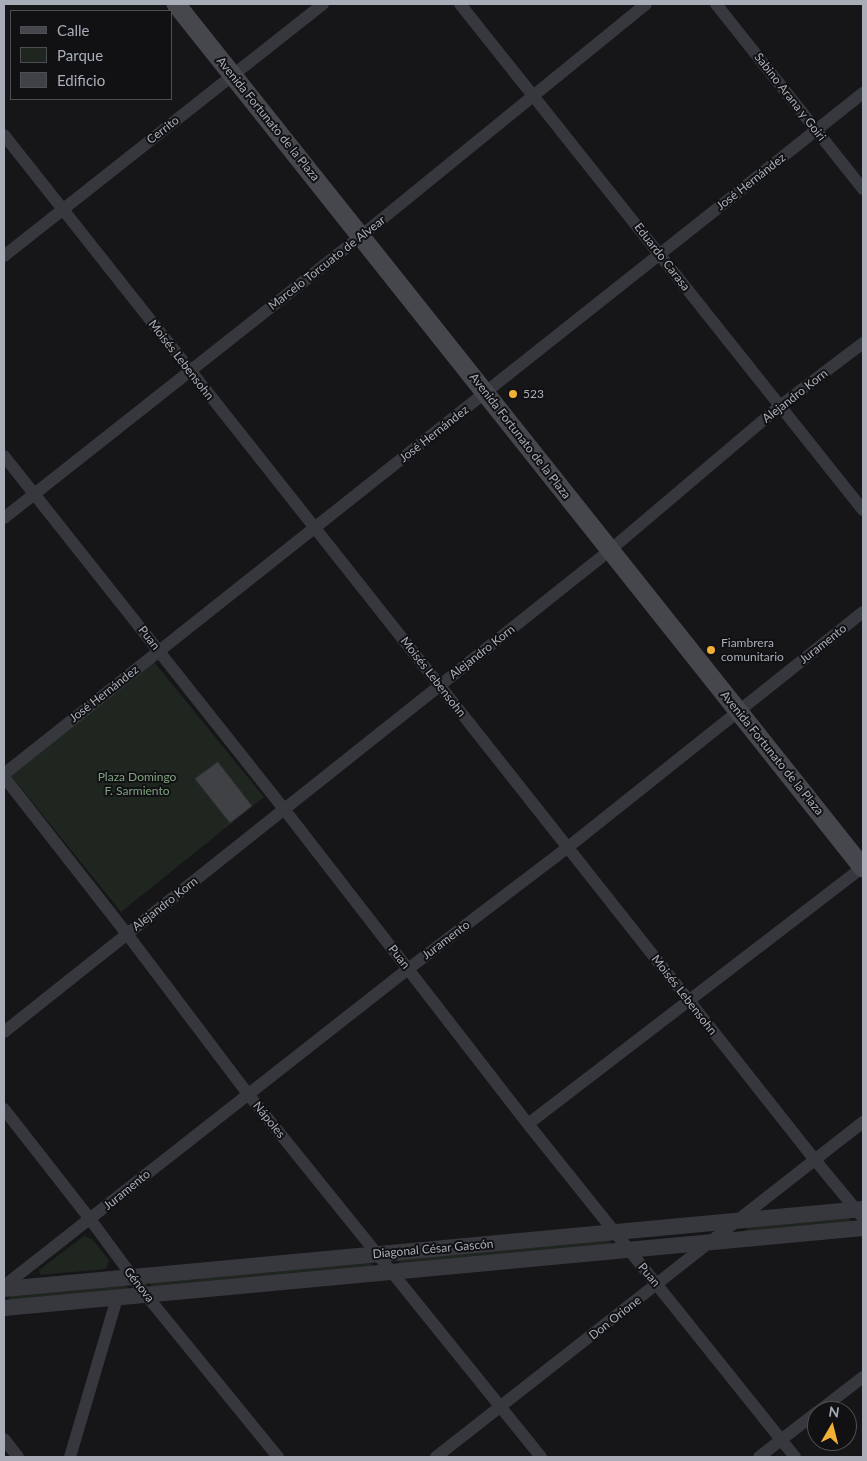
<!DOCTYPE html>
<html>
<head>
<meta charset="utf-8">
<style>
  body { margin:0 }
  #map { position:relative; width:867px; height:1461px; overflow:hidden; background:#161618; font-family:Lato,sans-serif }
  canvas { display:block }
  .frame { position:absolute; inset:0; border:5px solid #a8adb8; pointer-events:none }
  .legend { position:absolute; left:10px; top:10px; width:162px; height:90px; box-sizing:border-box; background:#111113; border:1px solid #4d4f55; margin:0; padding:6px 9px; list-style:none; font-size:15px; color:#a8adb8 }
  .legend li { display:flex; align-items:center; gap:10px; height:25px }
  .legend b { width:25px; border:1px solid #4d4f55 }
  .north { position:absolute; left:807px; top:1401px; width:50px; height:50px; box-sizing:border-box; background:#111113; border:1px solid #4d4f55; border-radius:50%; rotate:8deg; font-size:14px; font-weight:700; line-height:20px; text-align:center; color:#a8adb8 }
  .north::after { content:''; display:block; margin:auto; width:18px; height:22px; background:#f2b134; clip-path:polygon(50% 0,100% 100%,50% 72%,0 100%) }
</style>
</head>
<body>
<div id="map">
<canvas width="867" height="1461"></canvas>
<div class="frame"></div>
<ul class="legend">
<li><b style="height:6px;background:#45474d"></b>Calle</li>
<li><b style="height:14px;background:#1e261f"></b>Parque</li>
<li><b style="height:14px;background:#404145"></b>Edificio</li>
</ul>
<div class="north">N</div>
</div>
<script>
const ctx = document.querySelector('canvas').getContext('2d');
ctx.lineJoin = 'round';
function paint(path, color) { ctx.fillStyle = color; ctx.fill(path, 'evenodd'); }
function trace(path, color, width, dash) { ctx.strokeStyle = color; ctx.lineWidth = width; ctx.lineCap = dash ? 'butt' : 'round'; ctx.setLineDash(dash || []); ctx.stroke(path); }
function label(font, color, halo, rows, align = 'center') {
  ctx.font = font + ' Lato,sans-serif'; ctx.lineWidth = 4; ctx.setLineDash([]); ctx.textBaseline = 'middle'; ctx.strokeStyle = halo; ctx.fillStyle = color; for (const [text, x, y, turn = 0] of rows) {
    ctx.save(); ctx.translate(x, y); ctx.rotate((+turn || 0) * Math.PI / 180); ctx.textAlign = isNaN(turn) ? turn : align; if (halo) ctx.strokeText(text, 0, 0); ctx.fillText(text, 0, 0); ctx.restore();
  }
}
const green = new Path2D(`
  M150,657l114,140 -143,115 -113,-140z
  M847,1216l7,8 -115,11 12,-10z
  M84,1236l8,3 17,21 -2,7 -2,2 -65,6 -1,-5z
  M607,1238l6,8 -211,20 -7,-8z
  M368,1260l7,8 -222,21 -6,-9z
  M124,1283l7,8 -127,11 12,-9z`);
const building = new Path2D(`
  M218,762l34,44 -22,17 -35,-44z`);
const minor = new Path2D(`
  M460,4l403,506
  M716,4l147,185
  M4,135l811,1025 48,58
  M4,256l319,-252
  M4,456l280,353 244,315 267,333
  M4,518l357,-282 285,-232
  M4,774l859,-681
  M4,777l123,157 121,160 293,363
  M4,1032l605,-481 171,-145 83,-63
  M4,1109l86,110 56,76 132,162
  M528,1124l335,-257
  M4,1286l404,-317 159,-121 296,-236
  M819,1411l44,-34
  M4,1439l14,18
  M70,1457l47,-159
  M436,1457l427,-335
  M759,1457l58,-45`);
const tertiary = new Path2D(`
  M4,1289l859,-80
  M4,1308l859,-80`);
const secondary = new Path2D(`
  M176,4l687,864`);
const markers = [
  [513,394,5,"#f2b134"],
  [711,650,5,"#f2b134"]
];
const streetNames = [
  ["Sabino Arana y Goiri",790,97,52],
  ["Avenida Fortunato de la Plaza",268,119,51],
  ["Cerrito",163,130,-38],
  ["José Hernández",751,182,-38],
  ["Eduardo Carasa",662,257,52],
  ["Marcelo Torcuato de Alvear",327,263,-38],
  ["Moisés Lebensohn",181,360,52],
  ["Alejandro Korn",795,396,-38],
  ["José Hernández",434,434,-38],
  ["Avenida Fortunato de la Plaza",520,436,52],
  ["Puan",149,638,52],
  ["Juramento",823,644,-38],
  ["Alejandro Korn",482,652,-38],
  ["Moisés Lebensohn",433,677,52],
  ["José Hernández",104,694,-38],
  ["Avenida Fortunato de la Plaza",772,753,51],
  ["Alejandro Korn",165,904,-38],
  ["Juramento",446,940,-37],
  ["Puan",399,957,52],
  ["Moisés Lebensohn",684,995,52],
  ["Nápoles",269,1120,51],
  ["Juramento",127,1190,-39],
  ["Diagonal César Gascón",433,1249,-5],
  ["Puan",649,1275,50],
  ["Génova",139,1285,52],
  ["Don Orione",615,1318,-38]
];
const poiNames = [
  ["523",523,394],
  ["Fiambrera",721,643],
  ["comunitario",721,657]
];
const parkNames = [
  ["Plaza Domingo",137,777],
  ["F. Sarmiento",137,791]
];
paint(green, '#1e261f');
paint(building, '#404145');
trace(building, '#303034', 1);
trace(minor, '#37383d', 12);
trace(tertiary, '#37383d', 16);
trace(secondary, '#45474d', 19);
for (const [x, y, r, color] of markers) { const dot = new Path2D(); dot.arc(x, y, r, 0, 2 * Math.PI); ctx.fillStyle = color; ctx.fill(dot); trace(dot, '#111113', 2); }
label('12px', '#a8adb8', '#111113', streetNames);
label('12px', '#a8adb8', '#111113', poiNames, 'left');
label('12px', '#7fa381', '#111113', parkNames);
</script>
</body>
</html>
